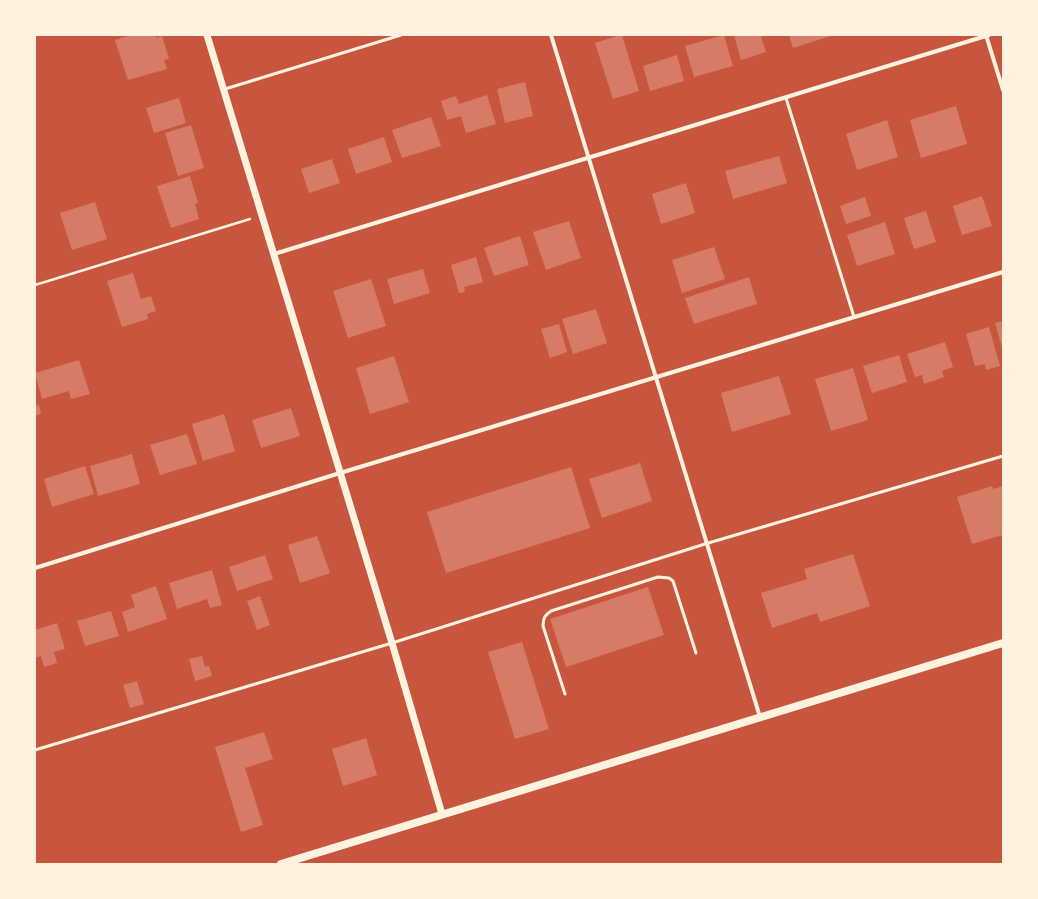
<!DOCTYPE html>
<html>
<head>
<meta charset="utf-8">
<style>
  body { margin:0 }
  #map { position:relative; width:1038px; height:899px; overflow:hidden; background:#c8553d; font-family:"DejaVu Sans",sans-serif }
  canvas { display:block }
  .frame { position:absolute; inset:0; border:36px solid #fff3e0; pointer-events:none }
</style>
</head>
<body>
<div id="map">
<canvas width="1038" height="899"></canvas>
<div class="frame"></div>
</div>
<script>
const ctx = document.querySelector('canvas').getContext('2d');
ctx.lineJoin = 'round';
function paint(path, color) { ctx.fillStyle = color; ctx.fill(path, 'evenodd'); }
function trace(path, color, width, dash) { ctx.strokeStyle = color; ctx.lineWidth = width; ctx.lineCap = dash ? 'butt' : 'round'; ctx.setLineDash(dash || []); ctx.stroke(path); }
const building = new Path2D(`
  M131,35h24l1,3 6,-2 7,23 -5,1 3,9 -39,11 -13,-40z
  M620,35h2l17,56 -26,8 -18,-56z
  M724,35l9,31 -39,11 -9,-31z
  M734,35h33l-6,2 5,15 -25,8z
  M789,35h42v1l-38,12z
  M677,55l7,26 -34,10 -7,-25z
  M525,82l8,34 -28,7 -8,-34z
  M487,95l9,29 -30,9 -5,-17 -14,4 -6,-19 15,-5 3,8z
  M179,98l7,25 -32,10 -8,-25z
  M956,106l11,38 -46,14 -11,-38z
  M431,117l10,29 -39,12 -10,-28z
  M887,120l11,37 -41,13 -11,-36z
  M191,125l13,43 -26,8 -13,-43z
  M384,137l8,25 -36,12 -8,-25z
  M779,156l8,27 -54,16 -8,-28z
  M332,159l8,24 -31,10 -8,-24z
  M190,176l8,27 -3,1 4,15 -28,9 -14,-42z
  M686,183l9,30 -34,11 -9,-30z
  M982,196l10,30 -30,9 -9,-29z
  M865,197l6,19 -25,8 -6,-18z
  M95,202l12,37 -35,11 -12,-37z
  M926,211l10,31 -22,7 -10,-31z
  M569,221l12,37 -35,12 -13,-38z
  M885,222l10,32 -38,12 -10,-31z
  M520,236l9,29 -35,11 -10,-28z
  M714,247l11,32 -43,14 -10,-33z
  M476,257l7,25 -19,5 1,5 -6,1 -8,-28z
  M423,269l7,24 -36,11 -7,-25z
  M133,273l8,26 10,-3 5,15 -9,3 1,5 -26,8 -15,-46z
  M749,277l8,27 -63,20 -9,-26z
  M371,279l15,47 -38,12 -15,-47z
  M596,309l11,34 -34,11 -11,-35z
  M1003,321v30l-8,-28z
  M559,324l8,28 -17,6 -9,-29z
  M989,327l11,39 -14,4 -1,-6 -10,2 -9,-32z
  M945,342l8,25 -11,4 2,6 -20,7 -2,-9 -7,2 -8,-23z
  M899,355l8,27 -35,11 -9,-27z
  M394,356l15,46 -39,12 -14,-46z
  M79,360l11,34 -19,5 -2,-8 -27,8 -7,-26z
  M853,368l15,52 -37,11 -16,-52z
  M779,376l12,38 -59,18 -11,-39z
  M39,405l2,9 -6,2v-10z
  M291,408l9,28 -39,12 -9,-28z
  M224,414l11,37 -32,10 -11,-37z
  M187,434l10,30 -37,11 -10,-30z
  M132,454l8,30 -42,12 -8,-30z
  M640,463l12,38 -50,17 -13,-39z
  M85,466l9,28 -42,13 -8,-28z
  M571,467l19,61 -144,45 -19,-61z
  M992,486l1,3 10,-3v49l-31,9 -15,-47z
  M317,536l13,37 -30,10 -12,-38z
  M853,554l17,52 -50,16 -3,-9 -45,15 -11,-35 46,-14 -3,-10z
  M265,555l8,24 -36,12 -8,-24z
  M212,570l10,35 -12,3 -3,-9 -30,10 -8,-26z
  M156,586l11,33 -39,13 -6,-20 13,-5 -4,-12z
  M648,587l16,48 -98,32 -16,-48z
  M260,596l10,29 -13,5 -10,-29z
  M111,611l8,25 -34,10 -8,-25z
  M57,623l8,26 -11,3 3,11 -13,4 -3,-11 -6,2v-28z
  M522,642l27,87 -34,10 -27,-87z
  M202,656l3,11 4,-1 3,10 -17,5 -6,-22z
  M137,681l7,23 -14,4 -7,-23z
  M264,732l9,27 -28,9 18,57 -22,7 -26,-85z
  M366,738l11,37 -34,11 -11,-37z`);
const path = new Path2D(`
  M35,285l215,-66`);
const service = new Path2D(`
  M225,89l176,-54
  M786,98l68,219
  M565,694l-22,-68c0,-8 2,-11 8,-15l107,-34 11,1 4,3 23,72
  M35,750l357,-107 313,-99 298,-88`);
const minor = new Path2D(`
  M551,35l209,682
  M986,35l17,55
  M274,254l715,-219
  M35,568l305,-95 663,-201`);
const tertiary = new Path2D(`
  M207,35l185,608 50,171`);
const secondary = new Path2D(`
  M281,864l722,-221`);
paint(building, '#d67c66');
trace(path, '#fff3e0', 2.5);
trace(service, '#fff3e0', 3);
trace(minor, '#fff3e0', 4);
trace(tertiary, '#fff3e0', 7);
trace(secondary, '#fff3e0', 8);
</script>
</body>
</html>
